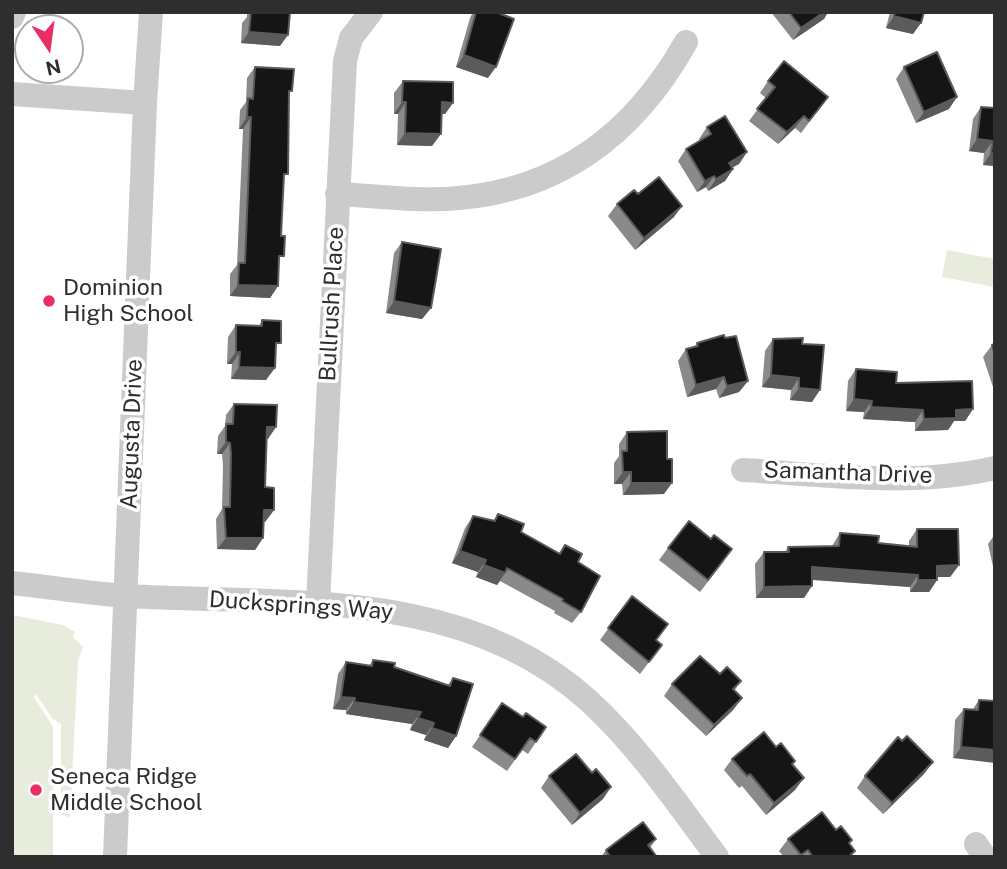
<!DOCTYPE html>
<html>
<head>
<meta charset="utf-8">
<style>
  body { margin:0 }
  #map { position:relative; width:1007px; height:869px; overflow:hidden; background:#fff; font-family:"Public Sans",sans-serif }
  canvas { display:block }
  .frame { position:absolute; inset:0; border:14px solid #2e2e2e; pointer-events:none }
  .north { position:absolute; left:14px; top:14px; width:70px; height:70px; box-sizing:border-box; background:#fff; border:2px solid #ababab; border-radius:50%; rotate:167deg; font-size:19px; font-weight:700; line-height:28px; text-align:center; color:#2e2e2e }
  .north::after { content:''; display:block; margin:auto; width:24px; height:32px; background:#e82e63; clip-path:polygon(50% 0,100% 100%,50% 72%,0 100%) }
</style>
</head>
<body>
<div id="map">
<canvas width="1007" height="869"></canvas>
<div class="frame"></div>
<div class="north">N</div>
</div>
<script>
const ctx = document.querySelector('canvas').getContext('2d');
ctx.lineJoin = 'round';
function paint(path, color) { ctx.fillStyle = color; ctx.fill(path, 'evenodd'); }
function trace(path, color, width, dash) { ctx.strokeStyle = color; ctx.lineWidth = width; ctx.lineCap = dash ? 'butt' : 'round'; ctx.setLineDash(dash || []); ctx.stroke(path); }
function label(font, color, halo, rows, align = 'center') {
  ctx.font = font + ' "Public Sans",sans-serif'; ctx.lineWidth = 7; ctx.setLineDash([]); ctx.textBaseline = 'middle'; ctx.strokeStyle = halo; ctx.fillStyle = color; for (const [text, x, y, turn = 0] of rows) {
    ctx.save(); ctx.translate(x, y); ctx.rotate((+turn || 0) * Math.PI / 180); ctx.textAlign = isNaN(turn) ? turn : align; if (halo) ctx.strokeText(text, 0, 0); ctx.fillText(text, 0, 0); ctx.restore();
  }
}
const green = new Path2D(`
  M947,250l48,9v28l-53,-10z
  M12,615l51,10 12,7 -2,5 10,10 -5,14 -8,157 -9,-4v-90l-9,-6 -16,-24 -2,3 19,30v130h-41z`);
const minor = new Path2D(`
  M12,17l2,-5
  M12,94l133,9
  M337,194c40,2 82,8 122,4 104,-9 177,-67 227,-156
  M743,470c83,5 170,17 252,-2
  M12,583c39,4 78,11 116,13 157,9 335,-10 461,105 50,46 88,102 128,156
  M318,603l27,-542 6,-23 20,-26
  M976,844l9,13
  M115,857l30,-754 6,-91`);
const wall = new Path2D(`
  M247,12h43l-10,34 -39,-3 1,-20 5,-6z
  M473,12h23l-8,66 -32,-11 14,-49z
  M771,12h57l-4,7 -31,21z
  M890,12h34l-11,22 -27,-6z
  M255,67l34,30 -11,189 -8,12 -40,-2v-22l7,-9 6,-136h-4l1,-19 6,-8 1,-24z
  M904,67l45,42 -33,14 -20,-44z
  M403,81l50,22 -8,11h-4l-9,32 -35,-1 1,-31h-4v-21z
  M768,81l60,16 -27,36 -6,-5 -17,16 -29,-23 17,-23 -6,-5z
  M981,107l14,1v58l-12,-1 1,-12 -15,-2 4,-32z
  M707,127l40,25 -8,12 -7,3 1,2 -8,12 -17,10 -2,-4 -9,5 -19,-31 8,-12 14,-8 -1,-2z
  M617,204l57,13 -39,33 -27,-34z
  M402,242l29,66 -9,11 -36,-6 8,-60z
  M262,320l13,31 -9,29 -35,-1 1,-15h-5l1,-27 8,-12 23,1z
  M725,338l23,43 -9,11 -20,6 -3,-9 -29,8 -9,-36 8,-12 8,-2 3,-4z
  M773,339l29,5 10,58 -22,-2 1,-10 -29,-3 3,-36z
  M995,344v49l-12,-36 9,-12z
  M856,369l40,14 77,26 -8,12h-11l-6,9 -33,1v-9l-52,-3 1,-7 -18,-1 2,-30z
  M234,404l42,23 -9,12 -2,48 9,23 -9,12h-2v16l-8,12 -38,-1 -1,-30 6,-10 1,-43 -1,-12h-5l1,-18 7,-10 1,-11z
  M627,432l37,62 -41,1 -1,-11h-8v-21l5,-7v-12z
  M498,514l23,18 38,21 6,-8 13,17 3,50 -9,11 -18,-10 1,-2 -55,-30 -3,4 -21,-8 2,-5 -26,-9 13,-35 8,-12 20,5z
  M917,529l42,36 -9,12h-13v3l-8,12h-19v-5l-98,-7 -8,18h-48l-1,-34 9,-12h21l3,-5 44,-1 8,-13 38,10 31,3v-5z
  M995,534v37h-1l-6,-27z
  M668,548l56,13 -24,31 -41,-32z
  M632,596l24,44 6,5 -22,29 -40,-34z
  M373,660l75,25 5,-7 3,58 -8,12 -24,-8 2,-5 -16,-5 2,-6 -66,-10v-4l-13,-1 5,-35 8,-12 23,4z
  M720,674l21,7 -7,10 8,7 -9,12 -27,26 -42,-40 8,-12z
  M979,700l16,1 -42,57 2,-38 9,-11h9z
  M502,703l21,14 23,10 -18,27 -6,-4 -15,21 -35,-24z
  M776,747l16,18 3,25 -29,25 -24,-29 -3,2 -15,-18 8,-11z
  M924,774l-41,40 -26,-26 8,-12z
  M549,776l54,23 -31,26 -31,-37z
  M836,830l16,10 -3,4 6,7 -4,6h-67l-5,-6 9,-12z
  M656,839l-6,9 7,9h-56l5,-7z`);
const shadedWall = new Path2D(`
  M824,12h4l-4,7 -31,21 8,-12z
  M894,16l27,7 -8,11 -27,-6z
  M249,32l39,3 -8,11 -39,-3z
  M464,55l32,12 -8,11 -32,-11z
  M957,97l-8,12 -33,14 8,-11z
  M402,102h4l-8,12h-4z
  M442,102l11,1 -8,11h-12z
  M804,116l-9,12 -17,16 9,-12z
  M247,117h4l-8,12h-4z
  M405,133l36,1 -9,12 -35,-1z
  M977,139l16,2 -9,12 -15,-2z
  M747,152l-8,12 -18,10 8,-11z
  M991,153l4,1v12l-12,-1z
  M733,169l-8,12 -17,10 8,-12z
  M714,176l-8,11 -9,5 8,-11z
  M682,206l-8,11 -39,33 9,-12z
  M238,285l40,1 -8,12 -40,-2z
  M394,301l37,7 -9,11 -36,-6z
  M236,352h4l-8,12h-5z
  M239,367l36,1 -9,12 -35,-1z
  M771,375l28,3 -8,12 -29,-3z
  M724,377l-8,12 -29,8 9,-12z
  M748,381l-9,11 -20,6 8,-12z
  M799,388l21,2 -8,12 -22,-2z
  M854,399l18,2 -8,11 -18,-1z
  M871,407l52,3 -8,12 -52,-3z
  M973,409l-8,12h-11l-6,9 -33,1 9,-12 32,-9z
  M267,427h9l-8,12h-9z
  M226,442l4,1 -8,11h-5z
  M623,472h8l-9,12h-8z
  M631,483h41l-8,11 -41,1z
  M264,510h10l-9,12h-9z
  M226,538h37l-8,12 -38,-1z
  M460,551l26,9 -8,12 -26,-9z
  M484,565l21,8 -8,12 -21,-8z
  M959,565l-9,12h-21l8,-11z
  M812,567l106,8 -8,12 -107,-8z
  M918,580h19l-8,12h-19z
  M812,586l-8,12h-48l8,-11z
  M341,697l14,1 -9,12 -13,-1z
  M742,698l-9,12 -27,26 8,-11z
  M354,702l67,10 -9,12 -66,-10z
  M418,718l16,5 -8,12 -16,-5z
  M432,728l24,8 -8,12 -24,-8z
  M961,747l34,3v13l-42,-5z
  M933,762l-9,12 -41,40 9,-11z
  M804,778l-9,12 -29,25 8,-12z
  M611,787l-8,12 -31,26 8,-12z`);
const building = new Path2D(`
  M251,12h39l-2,23 -39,-3z
  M476,12h20l18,7 -18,48 -32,-12z
  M789,12h35l-23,16z
  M895,12h29l-3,11 -27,-7z
  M937,52l20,45 -33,15 -20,-45z
  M784,61l44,36 -19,24 -5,-5 -17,16 -30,-23 18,-22 -7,-6z
  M255,67l39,2 -2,22h-3l-1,83h-4l-3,62h4l-1,20h-5l-1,30 -40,-1 1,-22h6l6,-146h-4l1,-19 5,1z
  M403,81l50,1v21l-11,-1 -1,32 -36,-1 1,-31h-4z
  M981,107l14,1v46l-4,-1 2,-12 -16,-2z
  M725,116l22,36 -18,11 4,6 -17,10 -2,-3 -9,5 -19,-32 25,-15 -4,-7z
  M659,177l23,29 -38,32 -27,-34 17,-14 4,4z
  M402,242l39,7 -10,59 -37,-7z
  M262,320l19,1v22h-5l-1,25 -36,-1 1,-15h-4v-27l26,1z
  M724,335l1,3 11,-2 12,45 -21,5 -3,-9 -28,8 -10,-36 12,-3 -1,-3z
  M803,338l-1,6 22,1 -4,45 -21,-2v-10l-28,-3 2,-36z
  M995,344v11l-3,-10z
  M856,369l41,3 -1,11 76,-2 1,28 -17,1v8l-32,1 -1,-9 -52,-3 1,-6 -18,-2z
  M234,404l43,1 -1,22h-9l-2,60 9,1v22h-10l-1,28h-37l-2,-31h6l1,-53 -1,-11 -4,-1v-18h7z
  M667,431v28h5v24h-41v-11h-8l-1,-21h5v-19z
  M498,514l26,10 -3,8 39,22 5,-9 17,9 -4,8 22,14 -19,36 -19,-11 1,-2 -56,-31 -2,5 -21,-8 2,-5 -26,-9 13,-35 22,5z
  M689,521l22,18 3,-4 18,14 -24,31 -40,-32z
  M917,529h41l1,36 -22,1v14h-19v-5l-106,-8v19l-48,1v-35h25l-1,-5 51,-1 1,-13 39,3 -1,7 39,4z
  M632,596l36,28 -12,16 6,5 -13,17 -41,-34z
  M700,656l20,18 7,-7 14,14 -8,8 9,9 -28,27 -42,-41z
  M373,660l22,3 -1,4 56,19 3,-8 20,6 -17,52 -24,-8 2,-5 -16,-5 3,-6 -67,-10 1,-4 -14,-1 5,-35 26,4z
  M979,700l16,1v49l-34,-3 3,-38 14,1z
  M502,703l21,14 3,-4 20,14 -10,15 -6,-4 -15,21 -35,-24z
  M764,732l12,15 5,-4 14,18 -3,3 12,14 -30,25 -24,-29 -3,2 -15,-17z
  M907,736l26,26 -41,41 -27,-27 33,-39 4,4z
  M576,754l16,19 4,-4 15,18 -31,26 -31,-37z
  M822,812l14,18 5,-4 11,14 -3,3 6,8 -7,6h-35l-5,-7 -7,5 -13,-16z
  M643,822l13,17 -8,6 9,12h-47l-4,-7z`);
const markers = [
  [49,301,7,"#e82e63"],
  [36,790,7,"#e82e63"]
];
const poiNames = [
  ["Dominion",63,288],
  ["High School",63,314],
  ["Seneca Ridge",50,777],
  ["Middle School",50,803]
];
const streetNames = [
  ["Bullrush Place",332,304,-87],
  ["Augusta Drive",132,434,-88],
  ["Samantha Drive",848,473,2],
  ["Ducksprings Way",301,606,4]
];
paint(green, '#e8ecdc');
trace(minor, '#cbcbcb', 24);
paint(wall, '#8a8a8a');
paint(shadedWall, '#5b5b5b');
paint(building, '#151515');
trace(building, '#5b5b5b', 2);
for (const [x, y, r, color] of markers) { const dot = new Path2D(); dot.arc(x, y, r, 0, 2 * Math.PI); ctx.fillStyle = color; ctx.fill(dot); trace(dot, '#fff', 2.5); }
label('23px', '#2e2e2e', '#fff', poiNames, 'left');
label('23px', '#2e2e2e', '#fff', streetNames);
</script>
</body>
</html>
